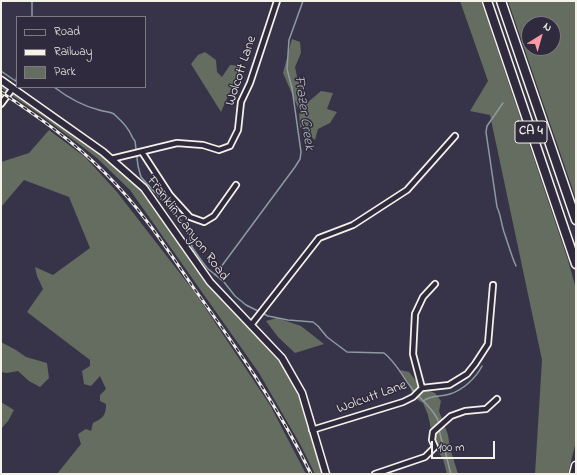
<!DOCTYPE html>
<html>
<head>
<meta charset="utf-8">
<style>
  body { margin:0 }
  #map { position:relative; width:577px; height:475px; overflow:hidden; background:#373449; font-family:"Indie Flower",sans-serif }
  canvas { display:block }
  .frame { position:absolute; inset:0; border:2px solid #f4f1e8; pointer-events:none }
  .legend { position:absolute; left:16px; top:16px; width:130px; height:72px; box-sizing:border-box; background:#2f2a3d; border:1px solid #7e7a81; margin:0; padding:5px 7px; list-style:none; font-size:12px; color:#f4f1e8 }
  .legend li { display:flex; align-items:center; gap:8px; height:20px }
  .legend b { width:20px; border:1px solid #7e7a81 }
  .north { position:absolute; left:521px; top:16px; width:40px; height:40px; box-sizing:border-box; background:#2f2a3d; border:1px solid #7e7a81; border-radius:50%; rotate:37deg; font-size:11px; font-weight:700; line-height:16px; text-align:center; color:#f4f1e8 }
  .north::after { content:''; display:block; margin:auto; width:14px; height:18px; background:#ff9aa2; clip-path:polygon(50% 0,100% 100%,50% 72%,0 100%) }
  .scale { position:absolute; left:431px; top:441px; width:64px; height:18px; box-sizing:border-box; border:2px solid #f4f1e8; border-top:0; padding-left:5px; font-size:12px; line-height:14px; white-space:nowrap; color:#f4f1e8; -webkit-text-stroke:3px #2f2a3d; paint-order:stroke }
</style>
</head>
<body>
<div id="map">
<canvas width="577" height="475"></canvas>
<div class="frame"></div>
<ul class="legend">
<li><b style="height:5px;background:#2f2a3d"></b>Road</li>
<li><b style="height:5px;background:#f4f1e8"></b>Railway</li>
<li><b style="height:11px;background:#656d60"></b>Park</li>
</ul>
<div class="north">N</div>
<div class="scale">100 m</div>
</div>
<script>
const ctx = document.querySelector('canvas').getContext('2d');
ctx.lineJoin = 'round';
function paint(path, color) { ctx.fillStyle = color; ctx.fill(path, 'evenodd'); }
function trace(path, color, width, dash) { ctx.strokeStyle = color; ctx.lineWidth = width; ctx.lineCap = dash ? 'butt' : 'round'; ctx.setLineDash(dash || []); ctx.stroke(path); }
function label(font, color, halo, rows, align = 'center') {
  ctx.font = font + ' "Indie Flower",sans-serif'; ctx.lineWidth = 3; ctx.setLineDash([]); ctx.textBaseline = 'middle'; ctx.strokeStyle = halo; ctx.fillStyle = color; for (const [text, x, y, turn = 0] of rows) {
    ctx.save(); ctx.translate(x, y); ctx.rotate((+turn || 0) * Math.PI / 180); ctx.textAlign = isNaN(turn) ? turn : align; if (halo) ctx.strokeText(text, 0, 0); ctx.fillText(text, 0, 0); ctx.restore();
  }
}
const green = new Path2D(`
  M460,1h21l87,259 8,29v152l-8,33h-33l7,-114 -52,-245 -20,-4 18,-30z
  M508,1h68v198zM529,24h24v24h-24z
  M292,39l8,3 1,11 -6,14 3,14 7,11 -5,17 21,-18 12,2 -6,16 10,3 -7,11 -12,6 -3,11 -15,-13 -1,-17 -16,-37z
  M205,52l11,8 1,12 5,5 8,-12 11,1 -20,46 -30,-48 7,-9z
  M1,82l89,61 54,48 58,84 81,91 12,21 29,87h-9l-15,-30 -41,-71 -129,-183 -33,-32 -55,-42 -41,-28z
  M49,130l36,27 32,35 79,102 74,111 36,69h-249l24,-30 -3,-10 8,-5 5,2 2,-8c10,-5 13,-7 13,-19l-6,-3v-6l6,-6 -6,-13 -9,10 -7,-2 -2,-13 8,-5v-6l-63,-48 16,-23 -6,-13 -2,-9 18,8 37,-27 -21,-51 -45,-17 -23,27v-45l28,-9z
  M277,318l24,8 23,18 -29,9 -17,-16 -12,-16z
  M1,342l15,8 10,7 21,6 2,15 -9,9 -11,-6 -11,-10 -11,2 -6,-1z
  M400,370l9,2 13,16 13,5 6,8 -2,10 9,24 2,13 8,26h-11l-4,-15 -8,-12 -7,-32 -5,-12 -10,-6 -3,-12z
  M1,402l13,8 -6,11 -7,8z`);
const stream = new Path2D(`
  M32,1v16
  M1,71l16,11
  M16,81l1,-6
  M54,87c13,10 29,19 45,23 5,2 10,1 15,4 3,3 11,10 13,14 4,4 4,9 8,13l3,25 3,11 40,44 9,16 2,10 9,13 6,8 17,14 11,14 11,9 22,11 20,4 25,2 5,4 9,11 20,15 37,1c13,10 19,25 29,37 7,9 26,24 26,35
  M503,103l-16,23 -1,6 11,75c4,8 4,16 7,25 4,11 7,23 12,34
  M215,275l80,-108 5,-8 1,-7 -9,-64 -5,-19 2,-29 14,-39
  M423,401c12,-8 16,-3 27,-7 13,-4 26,-16 32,-28
  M439,428c1,8 3,13 5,20 3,8 4,17 7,26`);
const street = new Path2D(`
  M1,104l12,-16
  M142,152l28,43 20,22 14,5 10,-6 22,-31
  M111,159l66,-16 26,2 16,5 11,-4 8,-16 3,-28 9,-19 27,-82
  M251,325l68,-87 34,-13 54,-35 48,-54
  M422,388l27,-3 18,-11 8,-10 13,-20 5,-59
  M422,388l-9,-34 2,-40 8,-17 12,-13
  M312,430l91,-28 10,-5 9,-9
  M375,474l50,-17 10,-10 -3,-7 1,-8 18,-16 14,-5 21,-2 11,-10`);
const secondary = new Path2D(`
  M1,80l102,72 41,36 66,94 72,76 20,35 24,81`);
const highway = new Path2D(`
  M487,1l89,263
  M501,1l75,219
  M574,474l2,-8`);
const rail = new Path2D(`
  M1,92c36,24 72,49 103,80 35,34 62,75 89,115 43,60 86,120 118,187`);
const shields = [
  [531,132,32]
];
const shieldNames = [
  ["CA 4",531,132]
];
const streetNames = [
  ["Wolcott Lane",242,71,-72],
  ["Franklin Canyon Road",187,229,53],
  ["Wolcutt Lane",372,398,-20]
];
const waterNames = [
  ["Frazer Creek",303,113,82]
];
paint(green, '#656d60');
trace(stream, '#8d9ba1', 1.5);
trace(street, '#f4f1e8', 8);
trace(secondary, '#f4f1e8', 9);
trace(highway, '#f4f1e8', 11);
trace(street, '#2f2a3d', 4.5);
trace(secondary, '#2f2a3d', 6);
trace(highway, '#2f2a3d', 8);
trace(rail, '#f4f1e8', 3);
trace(rail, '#2f2a3d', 1.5, [4.5]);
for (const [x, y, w] of shields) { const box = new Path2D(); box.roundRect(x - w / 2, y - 11, w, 22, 3); ctx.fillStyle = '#2f2a3d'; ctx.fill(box); trace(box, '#f4f1e8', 1); }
label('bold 13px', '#f4f1e8', null, shieldNames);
label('14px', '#f4f1e8', '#2f2a3d', streetNames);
label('italic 15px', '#b0b8b8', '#2f2a3d', waterNames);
</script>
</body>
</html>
